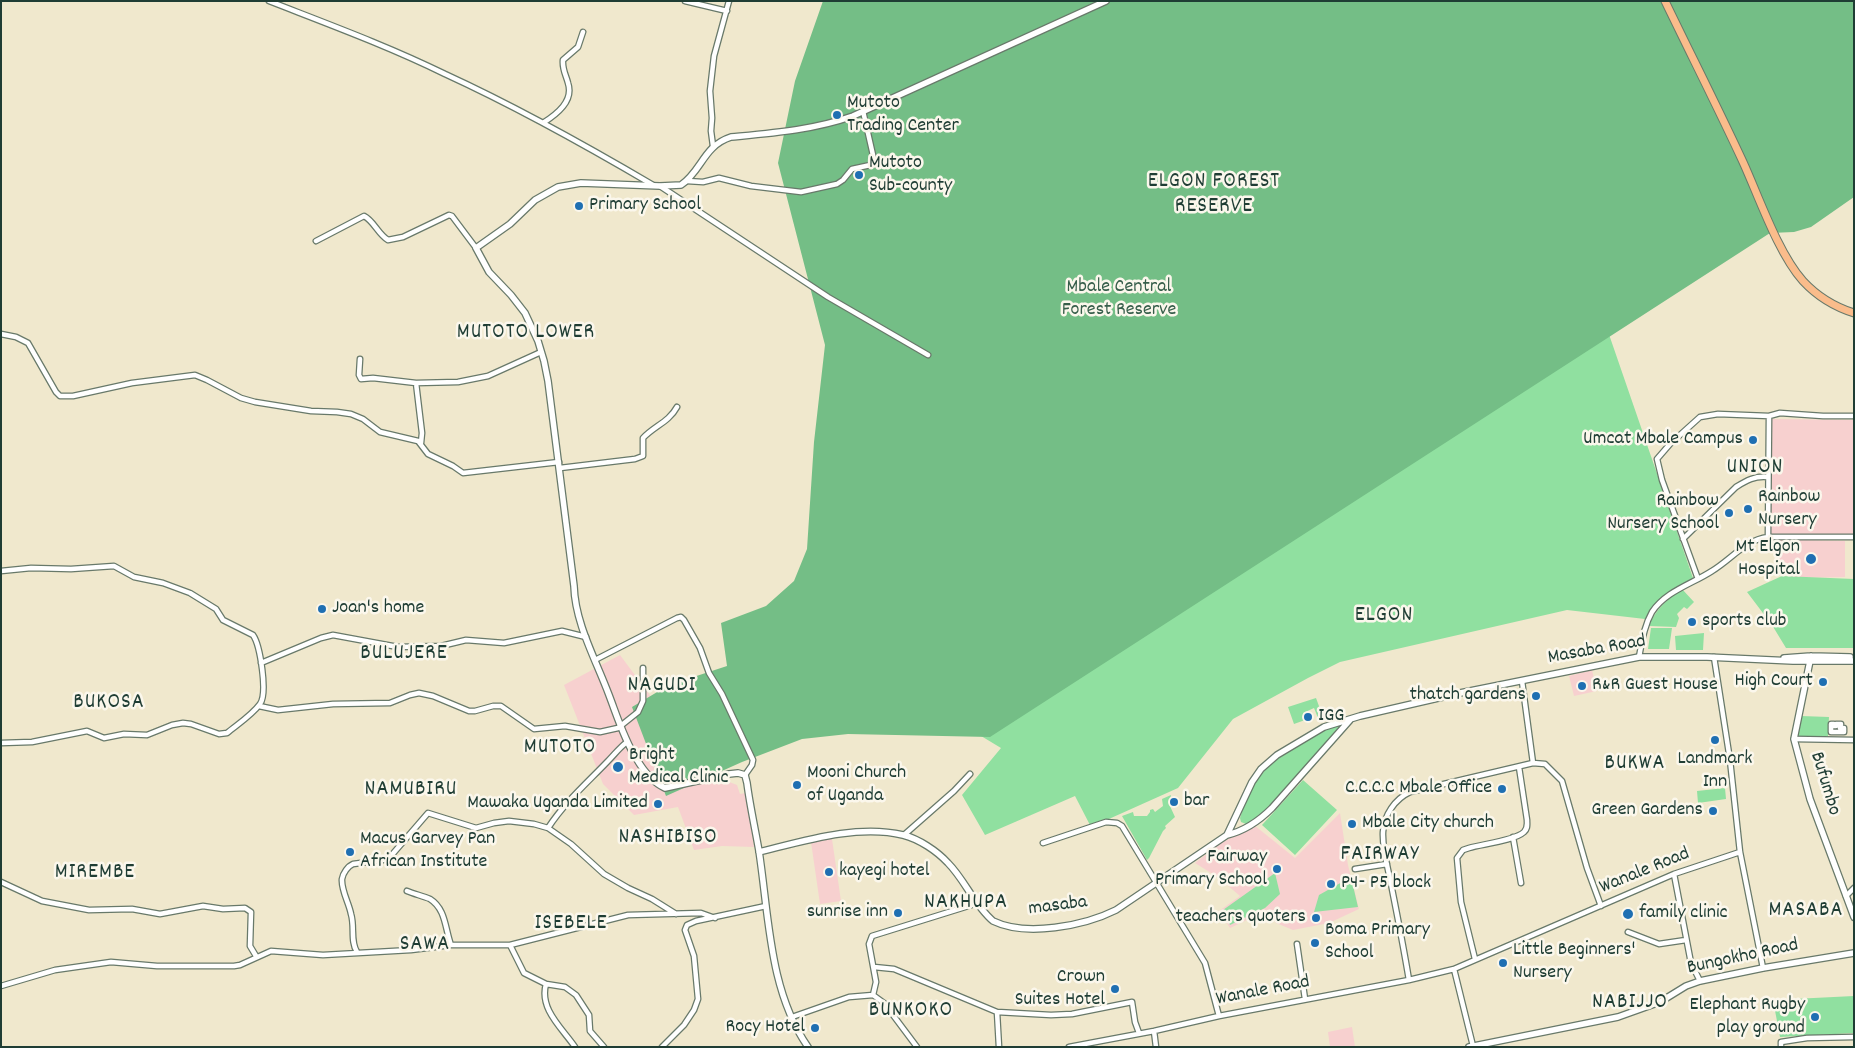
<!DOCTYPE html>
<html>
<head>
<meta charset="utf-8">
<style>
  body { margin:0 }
  #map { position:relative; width:1855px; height:1048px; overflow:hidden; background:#f0e8cd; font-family:Dekko,sans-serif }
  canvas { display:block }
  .frame { position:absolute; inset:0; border:2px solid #1f3d34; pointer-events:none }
</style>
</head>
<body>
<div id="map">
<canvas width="1855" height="1048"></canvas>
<div class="frame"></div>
</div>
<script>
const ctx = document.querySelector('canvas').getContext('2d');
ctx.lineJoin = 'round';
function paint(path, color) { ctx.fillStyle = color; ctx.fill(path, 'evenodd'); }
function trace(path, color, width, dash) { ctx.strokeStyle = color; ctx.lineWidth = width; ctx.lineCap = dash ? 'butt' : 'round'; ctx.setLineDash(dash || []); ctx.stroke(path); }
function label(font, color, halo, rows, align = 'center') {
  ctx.font = font + ' Dekko,sans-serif'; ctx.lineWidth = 5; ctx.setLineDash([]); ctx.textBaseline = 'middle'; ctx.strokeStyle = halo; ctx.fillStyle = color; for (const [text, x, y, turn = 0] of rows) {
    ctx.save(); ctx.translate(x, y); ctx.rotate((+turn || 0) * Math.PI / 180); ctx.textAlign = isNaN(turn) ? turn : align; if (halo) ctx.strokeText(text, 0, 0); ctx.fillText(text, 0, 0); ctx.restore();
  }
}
const built = new Path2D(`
  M1772,419l82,1v114h-83z
  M1767,539l78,2v36l-55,1z
  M620,655l44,59 37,57 36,14 3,9 6,-1 8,54 -32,-1 -28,4 -16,-43 -44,8 -31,-31 -39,-99z
  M1592,670l5,21 -23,5 -5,-20z
  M1340,813l8,52 11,44 -30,14 -36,7 -17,-7 -10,-12 -36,17 -11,-17 21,-15 -21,-18 -24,-15 23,-18 36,-20 41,33z
  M832,839l9,62 -21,3 -9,-62z
  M1352,1027l3,20h-25l-2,-15z`);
const green = new Path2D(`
  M1593,288l100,290 -2,2c-18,10 -36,20 -46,39l-78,-9 -227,52 -32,16 -75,41 -55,69 -87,39 -16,-31 -90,39 -23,-40 39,-47 -68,-41z
  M1782,576l72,3v69h-68l-14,-23 -25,-33z
  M1682,589l12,13 -7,7 -3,-2 -7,7 2,4 -3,9 -27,-1c6,-16 18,-27 33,-37z
  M1651,628h21l-3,21h-21z
  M1704,633l-1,17h-27l-1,-14z
  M1316,698l7,19 -5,1 -4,-10 -11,5 2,7 -11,4 -6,-17z
  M1801,716l28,1 -1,19 -30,1z
  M1341,724c-20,24 -70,90 -95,100l-5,-2 -1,-4 9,-29 28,-33 46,-25z
  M1303,780l34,30 -42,45 -33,-30z
  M1725,788l1,11 -28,4 -1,-12z
  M1171,795l-2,9 6,13 -10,9 1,2 -3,3 -14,27 -2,2 -25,-44 11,-4 1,4h13l3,-4v-2l3,-1 2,3 8,-6 -1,-7z
  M1275,873l5,21 -15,14 -35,17 -7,-15z
  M1351,877l7,30 -44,5 5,-17z
  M1854,996v37l-74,4 -7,-37z`);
const forest = new Path2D(`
  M823,1h1031v196l-43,30 -17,5 -24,1 -780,504 -142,-3 -46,5 -60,23 -76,34 -34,-89 37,-22 58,-19 -6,-43 45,-17 28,-25 13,-32 7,-107 11,-97 -47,-182 17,-82z`);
const minor = new Path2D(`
  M269,1c59,23 119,45 176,73 72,33 140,71 208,111
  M685,1l42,10
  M543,123c14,-9 31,-22 25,-40 -2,-8 -6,-14 -5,-23l15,-13 5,-15
  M713,146l-2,-15 1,-13 -2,-27 4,-35 15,-55
  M687,181l16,1 16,-4 32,8 50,6 36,-8 6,-4 9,-11 23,-5 -12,-53
  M660,186l168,111 100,58
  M316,241l48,-25c10,5 14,18 24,24l15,-3 46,-22 3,1 24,32
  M1,334l15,3 12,6 28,49 4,4h13l59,-13 63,-8 12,5 34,18 14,4 56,9 26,1 14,2 12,5 17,13 38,9 10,13 25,12 10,7 96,-11
  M360,359l-1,16 2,4 12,-1 43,5 42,-1 30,-6 53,-24
  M416,383l6,50 -1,10
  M560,468l75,-9 8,-3v-18c11,-12 26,-16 34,-31
  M1768,537l1,-121 11,-3 43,3h31
  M1683,539l53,-52c11,-7 19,-11 31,-10
  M1,571l30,-3 40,1 43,-3 20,11 29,6 27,10 26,16 7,11 30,15c7,10 15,58 7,69 -8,11 -22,20 -33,29l-8,1 -28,-10 -8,-1 -11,2 -25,10 -23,-1 -20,4 -17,-7 -55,11 -31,1
  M1698,579l-36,-99 -5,-21 13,-15 30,-27 18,-3 51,2
  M1639,657c3,-15 5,-31 13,-45 14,-21 40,-28 60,-41 20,-12 33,-31 56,-34h86
  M1714,657l16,103 10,92 23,116
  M595,660l82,-42 4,-1 3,3 16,28 9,25 13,21 31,66 -1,5 -7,10
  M261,663l60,-25 12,-3 65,12 43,-1 25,-6 38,3 58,-12 24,6
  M1522,681l11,82
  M259,706l19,4 55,-6 57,-1 20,-8 9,-2 14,3 36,15h6l18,-5h8l33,23 31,-3 35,6 18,-4 20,-16 5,-11v-33
  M1831,724h3v2h2v-2h5l-1,4h4v4h-13v-8
  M1794,739l60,1
  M548,828c17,-26 39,-45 60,-67 7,-7 11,-13 19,-19
  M904,835l50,-44 16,-17
  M1513,837l8,46
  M1043,843l63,-21 11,1 5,3 83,137 14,53
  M1355,869l32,-5
  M1674,874l17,89 9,18
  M1,882l41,19 47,9 43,-1 28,5 43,-8 20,3 22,-1 6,4 -1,34 6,10
  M407,891c7,3 16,5 23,8 16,10 15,30 21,46
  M1846,896l8,-8
  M1628,932l31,12 27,-4
  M1297,944l8,55
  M510,945l14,28 22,11c-7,25 16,44 29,63
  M357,952c-7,-11 -2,-25 -6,-38 -2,-11 -10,-24 -9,-35 1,-6 6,-13 11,-15l30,-4 7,-3 38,-44 48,15 18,-5 15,-2 25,3 14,4 23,16 33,30 24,14 24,11 24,15
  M1475,959l-14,-57 -4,-44 6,-8 6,-2c13,-4 45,-7 55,-16 4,-4 3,-7 3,-12l-8,-53
  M874,967l20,2 103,43 54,3 21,-1 60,-12 3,20 4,11
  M1454,969l19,77
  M1409,980c-5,-30 -11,-61 -17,-91 -3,-18 -10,-39 -9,-57 1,-17 12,-33 27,-40l123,-29 12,1 17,17 25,87 14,38
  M546,984l19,3 11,8 13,20 1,16 14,16
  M1,986l54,-16 56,-8 46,4h77l6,-1 31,-14 52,4 88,-5 40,-5h59l118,-30 73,-2 14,5
  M873,995l3,-13 -7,-38 3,-8 106,-33
  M997,1012l2,35
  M792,1017l57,-20 24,-2 11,8 33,44
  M1154,1031l2,16
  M662,1047l22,-22 10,-15 4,-11 -4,-43 -9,-26 2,-5 9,-4 70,-15
  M1069,1047l85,-16 65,-15 190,-36 45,-11 220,-95 66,-22
  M1781,1047v-5l26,-4 47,-1`);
const tertiary = new Path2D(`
  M1811,656l-17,83 16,60 44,118
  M1784,658l27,-2 39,1
  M1227,835l25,-53 9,-13 16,-14 47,-28 36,-11 100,-23 179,-36h68l86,4h61
  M759,852c45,-11 98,-28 144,-17 16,4 34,16 45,28 17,17 26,42 45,58 33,16 91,5 123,-11l111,-75c17,-4 33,-15 45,-27l78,-88
  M808,1047c-39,-56 -39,-131 -49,-196 -4,-23 -9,-45 -12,-68l-2,-8 -7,-2 -9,1 -64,14c-13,-6 -22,-18 -29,-30 -12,-19 -19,-42 -27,-63 -13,-35 -34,-72 -35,-109l-26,-205 -4,-20 -6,-20 -13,-28 -14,-18 -22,-23 -13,-24 34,-24 25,-24 23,-13 23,-4 79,3 21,-1c21,-14 22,-39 50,-48 42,-4 82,-7 122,-21l253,-115
  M1469,1047l149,-30 42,-15 26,-16 14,-5 63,-13 91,-15`);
const primary = new Path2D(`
  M1665,1c26,54 53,107 78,161 16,35 35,91 60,119 13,14 32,26 51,32`);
const markers = [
  [837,115,5,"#1f6fb2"],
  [859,175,5,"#1f6fb2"],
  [579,206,5,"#1f6fb2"],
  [1753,440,5,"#1f6fb2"],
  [1748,509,5,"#1f6fb2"],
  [1729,513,5,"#1f6fb2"],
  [1811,559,6,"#1f6fb2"],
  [322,609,5,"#1f6fb2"],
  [1692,622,5,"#1f6fb2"],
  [1823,682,5,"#1f6fb2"],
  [1582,686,5,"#1f6fb2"],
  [1536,696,5,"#1f6fb2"],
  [1308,717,5,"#1f6fb2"],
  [1715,740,5,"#1f6fb2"],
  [618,767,6,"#1f6fb2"],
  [797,785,5,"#1f6fb2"],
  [1502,789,5,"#1f6fb2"],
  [1174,802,5,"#1f6fb2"],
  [658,804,5,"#1f6fb2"],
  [1713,811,5,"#1f6fb2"],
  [1352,824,5,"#1f6fb2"],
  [350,852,5,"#1f6fb2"],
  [1277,869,5,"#1f6fb2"],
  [829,872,5,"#1f6fb2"],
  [1331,884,5,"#1f6fb2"],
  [898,913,5,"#1f6fb2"],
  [1628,914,6,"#1f6fb2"],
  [1316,918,5,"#1f6fb2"],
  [1315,943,5,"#1f6fb2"],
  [1503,963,5,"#1f6fb2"],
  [1115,989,5,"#1f6fb2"],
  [1815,1017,5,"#1f6fb2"],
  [815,1028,5,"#1f6fb2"]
];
const poiNames = [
  ["Mutoto",847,104],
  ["Trading Center",847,127],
  ["Mutoto",869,164],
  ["Sub-county",869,187],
  ["Primary School",589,206],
  ["Umcat Mbale Campus",1743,440,"right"],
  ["Rainbow",1758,498],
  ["Nursery",1758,521],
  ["Rainbow",1719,502,"right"],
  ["Nursery School",1719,525,"right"],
  ["Mt Elgon",1800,548,"right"],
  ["Hospital",1800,571,"right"],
  ["Joan's home",332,609],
  ["sports club",1702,622],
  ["High Court",1813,682,"right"],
  ["R&R Guest House",1592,686],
  ["thatch gardens",1526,696,"right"],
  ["IGG",1318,717],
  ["Bright",629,756],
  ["Medical Clinic",629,779],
  ["Landmark",1715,760,"center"],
  ["Inn",1715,783,"center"],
  ["Mooni Church",807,774],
  ["of Uganda",807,797],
  ["C.C.C.C Mbale Office",1492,789,"right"],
  ["bar",1184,802],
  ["Mawaka Uganda Limited",648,804,"right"],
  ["Green Gardens",1703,811,"right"],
  ["Mbale City church",1362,824],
  ["Macus Garvey Pan",360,840],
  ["African Institute",360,863],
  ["Fairway",1267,858,"right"],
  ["Primary School",1267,881,"right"],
  ["kayegi hotel",839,872],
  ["P4- P5 block",1341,884],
  ["sunrise inn",888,913,"right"],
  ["family clinic",1639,914],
  ["teachers quoters",1306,918,"right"],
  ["Boma Primary",1325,931],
  ["School",1325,954],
  ["Little Beginners'",1513,951],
  ["Nursery",1513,974],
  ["Crown",1105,978,"right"],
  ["Suites Hotel",1105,1001,"right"],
  ["Elephant Rugby",1805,1006,"right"],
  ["play ground",1805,1029,"right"],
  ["Rocy Hotel",805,1028,"right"]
];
const parkNames = [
  ["Mbale Central",1119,288],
  ["Forest Reserve",1119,311]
];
const streetNames = [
  ["Masaba Road",1597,651,-10],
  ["Bufumbo",1824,784,73],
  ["Wanale Road",1645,872,-22],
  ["masaba",1058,907,-7],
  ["Bungokho Road",1743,958,-12],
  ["Wanale Road",1263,992,-11]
];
const quarterNames = [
  ["ELGON FOREST",1214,183],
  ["RESERVE",1214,208],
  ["MUTOTO LOWER",526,334],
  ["UNION",1755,469],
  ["ELGON",1384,617],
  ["BULUJERE",404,655],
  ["NAGUDI",662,687],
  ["BUKOSA",109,704],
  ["MUTOTO",560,749],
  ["BUKWA",1635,765],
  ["NAMUBIRU",411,791],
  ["NASHIBISO",668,839],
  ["FAIRWAY",1380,856],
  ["MIREMBE",95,874],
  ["NAKHUPA",966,904],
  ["MASABA",1806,912],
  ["ISEBELE",571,925],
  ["SAWA",425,946],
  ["NABIJJO",1630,1004],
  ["BUNKOKO",911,1012]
];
paint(built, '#f7d0cf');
paint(green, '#90e0a0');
paint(forest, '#74be86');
trace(minor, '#68796a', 7);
trace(tertiary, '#68796a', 8);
trace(primary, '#68796a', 9);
trace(minor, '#fff', 4.5);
trace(tertiary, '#fff', 5.5);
trace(primary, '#fabc8b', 7);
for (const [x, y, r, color] of markers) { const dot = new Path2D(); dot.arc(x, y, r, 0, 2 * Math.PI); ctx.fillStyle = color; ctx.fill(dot); trace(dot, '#fbf7ec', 2); }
label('20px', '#1f3d34', '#fbf7ec', poiNames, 'left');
label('20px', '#365e4a', '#fbf7ec', parkNames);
label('20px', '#1f3d34', '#fbf7ec', streetNames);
ctx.letterSpacing = '1px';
label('22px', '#1f3d34', '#fbf7ec', quarterNames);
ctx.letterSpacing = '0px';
</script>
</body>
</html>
